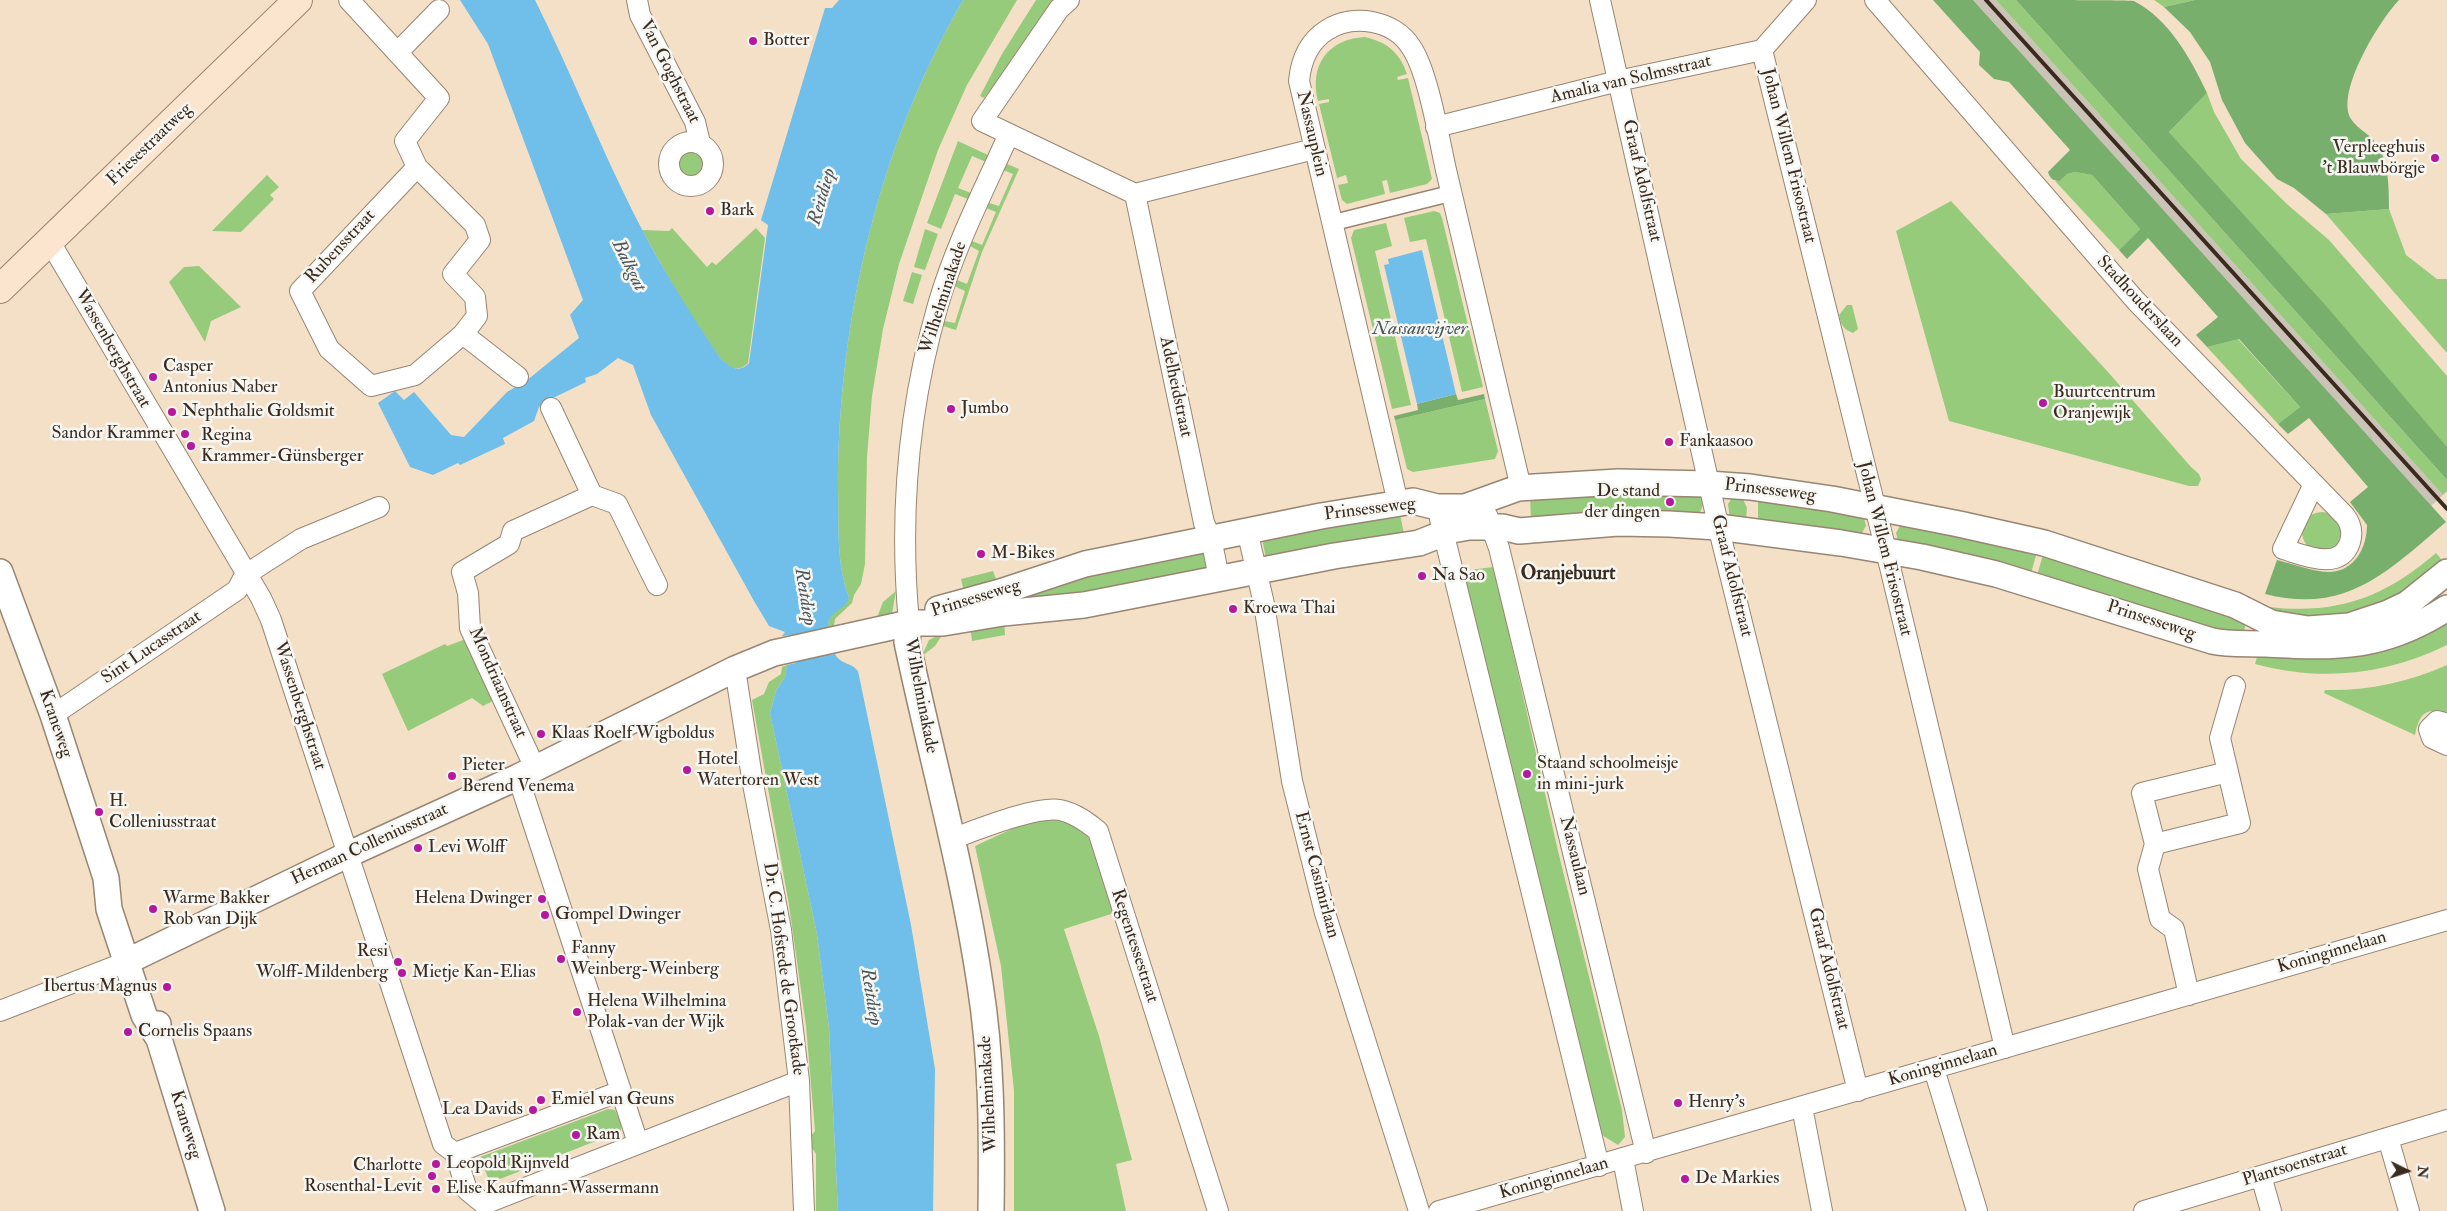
<!DOCTYPE html>
<html>
<head>
<meta charset="utf-8">
<style>
  body { margin:0 }
  #map { position:relative; width:2447px; height:1211px; overflow:hidden; background:#f4e0c6; font-family:"IM FELL Double Pica",serif }
  canvas { display:block }
  .north { position:absolute; left:2382px; top:1146px; width:50px; height:50px; -webkit-text-stroke:4px #f6f6f2; paint-order:stroke; rotate:94deg; font-size:14px; font-weight:700; line-height:20px; text-align:center; color:#3b2a1e }
  .north::after { content:''; display:block; margin:auto; width:18px; height:22px; background:#3b2a1e; clip-path:polygon(50% 0,100% 100%,50% 72%,0 100%) }
</style>
</head>
<body>
<div id="map">
<canvas width="2447" height="1211"></canvas>
<div class="north">N</div>
</div>
<script>
const ctx = document.querySelector('canvas').getContext('2d');
ctx.lineJoin = 'round';
function paint(path, color) { ctx.fillStyle = color; ctx.fill(path, 'evenodd'); }
function trace(path, color, width, dash) { ctx.strokeStyle = color; ctx.lineWidth = width; ctx.lineCap = dash ? 'butt' : 'round'; ctx.setLineDash(dash || []); ctx.stroke(path); }
function label(font, color, halo, rows, align = 'center') {
  ctx.font = font + ' "IM FELL Double Pica",serif'; ctx.lineWidth = 5; ctx.setLineDash([]); ctx.textBaseline = 'middle'; ctx.strokeStyle = halo; ctx.fillStyle = color; for (const [text, x, y, turn = 0] of rows) {
    ctx.save(); ctx.translate(x, y); ctx.rotate((+turn || 0) * Math.PI / 180); ctx.textAlign = isNaN(turn) ? turn : align; if (halo) ctx.strokeText(text, 0, 0); ctx.fillText(text, 0, 0); ctx.restore();
  }
}
const industrial = new Path2D(`
  M1973,0h23l447,495 -12,11z`);
const green = new Path2D(`
  M963,0h54l-50,85 -29,65 -39,114 -16,65 -11,67 -5,61 -2,107 -4,20 -7,11 -2,8 -17,16 -1,7 -6,1c0,-14 12,-21 21,-30 -13,-33 -10,-73 -11,-108 0,-169 40,-342 125,-489z
  M1036,0h26l-78,98 -4,-2 22,-42z
  M1996,0h20l431,480v11l-4,4z
  M2154,0h41l-31,7z
  M1365,37c22,5 35,16 42,37l-10,3 1,3 10,-2 24,101 -5,5 -37,9 -3,-13 -5,1 3,13 -38,10 -5,-4 -4,-15 10,-2 -2,-8 -9,3 -18,-74 10,-2v-3l-11,2c-9,-36 10,-62 47,-64z
  M2207,93l7,19 27,47 47,46 41,35 118,136v72l-278,-316z
  M958,141l32,15 -4,6 -14,-6 -14,32 13,5 -3,6 -13,-5 -14,35 -14,-6z
  M677 164a14 14 0 1 1 28 0a14 14 0 1 1-28 0Z
  M1007,164l12,5 -37,83 -26,78 -13,-4 1,-5 11,2 10,-32 -11,-5 3,-6 10,4 12,-33 -9,-5 2,-5 10,4 14,-33 -10,-4 3,-5 10,3 14,-32 -10,-4z
  M2075,172l17,3 48,54 -21,21 -64,-69h5l7,-7z
  M267,175l12,12 -9,8 4,4 -33,33 -29,-1z
  M1951,201l157,171 83,95 8,7 2,5 -3,7h-9l-240,-65 -53,-190z
  M2389,209l17,46 31,24h10v74l-121,-139z
  M1434,211l6,2 2,5 41,169 -21,5 -36,-153 -16,3 -6,-24z
  M1386,223l6,23 -17,5 36,154 -19,4 -41,-171 3,-8z
  M672,228l35,39 5,-5 4,3 40,-37 9,10 -17,125c-11,11 -20,4 -29,-6l-39,-59 -38,-68 27,1z
  M925,229l13,5 -13,36 -11,-3z
  M199,266l42,41 -30,14 -6,21 -36,-60 15,-15z
  M912,272l10,3 -9,29 -10,-3z
  M1847,305h5l6,24 -5,4c-10,-4 -12,-8 -14,-18z
  M2238,339l62,68 -22,17 -71,-77z
  M1485,399l13,52 -3,8 -82,13 -6,-3 -12,-49z
  M1530,493h170l3,12 -4,10 -168,9z
  M1734,495l8,2 5,11 -1,12 -16,-1 -2,-15z
  M1758,501l105,13 3,12 -6,10 -102,-10z
  M1399,509l6,30 -138,25 -6,-31z
  M2302 532a20 20 0 1 1 40 0a20 20 0 1 1-40 0Z
  M1902,522l136,26 -8,29 -131,-33 -3,-11z
  M1203,549l7,15 -7,11 -233,36 63,-24z
  M2044,551l203,68 -5,20 -206,-60z
  M2436,553l11,13 -14,11 -77,42 -89,-5 2,-7c68,8 116,-10 167,-54z
  M1494,567l64,284 64,259 3,27 -7,8 -16,-10 -3,-10 -139,-554z
  M993,571l6,16 -34,9 -4,-17z
  M896,591l-4,23 -16,6 7,-18z
  M2447,614v31c-61,30 -126,37 -192,19l4,-14z
  M1004,618l1,17 -33,6 -2,-16z
  M944,632l-9,14 -13,10 7,-16z
  M466,639l29,61 -12,6 -11,-8 -64,33 -26,-57 63,-30 2,2z
  M787,665l-2,12 -9,14 -6,22 47,221 12,94 9,183h-22v-57l-7,-10v-6l6,-7 -9,-105 -17,-121 -37,-205 12,-6 5,-12 12,-8 1,-7z
  M2447,665v48c-22,-6 -28,1 -32,22l-91,-42 1,-3c43,1 84,-8 122,-25z
  M1059,820c8,2 16,4 22,9 18,15 26,61 33,84l-50,16 35,107 33,124 -16,4 10,47h-112v-120l-13,-125 -26,-120 54,-25z
  M608,1109l7,1 6,14v7l-131,52 -10,-26z`);
const forest = new Path2D(`
  M1933,0h40l473,522c-58,49 -99,93 -181,72l12,-34c16,4 37,12 53,12 25,-1 37,-25 37,-47l-17,-23 18,-15 -59,-69 -21,16 -10,-10 22,-17 -61,-68 -32,8 -11,-12 22,-18 -70,-79 -21,21 -8,-9 21,-21 -48,-54 -17,-3 -8,2 -7,7c-6,0 -10,-2 -12,-9l22,-22 -61,-68 -15,-3 -15,-14 1,-13z
  M2016,0c17,0 110,0 118,1 35,18 57,58 73,92l-38,39 158,175 120,140v33z
  M2195,0h204c-19,20 -64,92 -48,119 7,11 21,16 27,27 11,18 11,43 11,63l-63,5 -32,-26 -17,-9 -32,-36 -23,-43 -12,-38 -20,-30 -26,-25z
  M1456,394l2,6 26,-6 1,5 -90,21 -1,-4 24,-6 -1,-6z`);
const water = new Path2D(`
  M460,0h75c35,70 64,144 99,214 25,50 55,97 86,144 9,9 19,16 29,5l19,-138 -7,-5 64,-212h7l7,-8h124c-85,147 -125,320 -125,489 1,35 -2,75 11,108 -3,15 -21,12 -21,30l-8,2 6,26 9,-1c6,11 16,8 23,17l53,254 24,144 -2,142h-95l-9,-183 -12,-94 -47,-221 6,-22 9,-14 2,-12 9,-2 -6,-28 -8,1 3,-4 -16,-6 -15,-25 -103,-186 -18,-50 -15,-7 -21,16 -12,4 1,4 -33,16 -14,9 -5,14 -31,17 2,6 -45,21 -2,-2 -25,12 -23,-8 -32,-64 17,-12 9,9 10,-8 37,43 13,2 43,-45 19,-11 53,-43 -9,-23 13,-15 -95,-256z
  M1422,250l34,144 -39,10 -33,-139 5,-1 -1,-5z`);
const pedestrian = new Path2D(`
  M1332,223l120,-30`);
const minor = new Path2D(`
  M349,0l90,98 -34,43 12,26 58,58 5,15 -27,34 22,23 2,19 -14,18 -48,41 -44,11 -42,-37 -29,-58 117,-124
  M637,0l3,15 55,107 5,21
  M1069,0l-10,9 -77,112 153,73 179,-45
  M1600,0l122,542 136,549
  M1875,0l261,301 209,215c6,8 8,16 5,26 -10,30 -46,13 -67,7l31,-65
  M1762,50l128,517 115,481
  M398,52l41,-42
  M1436,127l182,-46 144,-31 44,-50
  M669 164a22 22 0 1 1 44 0a22 22 0 1 1-44 0Z
  M1135,194l69,329 7,15 8,40
  M50,242l211,356 10,22 172,524 12,9 12,37 17,14 315,-123
  M463,334l55,43
  M551,408l41,87 25,9 40,81
  M1398,503l-99,-422c2,-21 9,-39 28,-51 26,-17 67,-10 84,17 17,24 28,92 35,123 25,106 50,212 75,318
  M1487,515l12,33 147,605
  M1440,519l159,647
  M1247,530l17,74 28,177 33,132 94,298
  M909,623c-10,-108 -1,-214 29,-318 17,-59 46,-115 71,-171
  M735,669l18,115 28,146 18,151 5,130
  M53,715l184,-125 8,-15 56,-36 78,-32
  M2447,727l-2,-4 -8,-2 -8,8 3,9 15,7
  M535,768l-65,-140 -2,-35 -6,-21 47,-28 4,-13 79,-36
  M2228,772l-8,-34 15,-52
  M518,777l120,366
  M951,839c26,-9 84,-33 109,-29 15,3 27,12 38,21l120,380
  M2155,844l85,-21 -12,-51 -86,21 13,51 -7,25 12,50 14,10 15,66
  M0,1011l126,-49
  M1934,1069l43,142
  M1802,1107l20,104
  M2388,1138l21,73
  M455,1153l166,-62
  M1623,1159l10,52
  M2261,1176l10,35
  M1439,1211l1008,-291
  M2144,1211l303,-91`);
const tertiary = new Path2D(`
  M0,572l53,143 53,163 3,31 35,106 15,24
  M938,609l62,-17 85,-28 236,-48 92,-15 24,6h28l53,-19 100,-6 90,2 42,3 82,12 127,25 85,19 191,62 36,18 37,6 41,-3 39,-13 19,-9 40,-32
  M909,623l-2,19c24,114 56,227 73,342 12,75 12,151 11,227
  M126,962l221,-107 171,-78 217,-108 39,-16 135,-30h34l60,-10 81,-8 250,-49 85,-13 33,-13 17,-3h33l17,4 99,-8 51,1 49,3 123,16 81,14 74,17 216,67c18,4 36,2 54,3 72,4 118,5 181,-36
  M158,1024l1,15 53,172`);
const secondary = new Path2D(`
  M0,289l298,-289`);
const rail = new Path2D(`
  M1986,0l461,509`);
const markers = [
  [753,41,5,"#b5179e"],
  [2435,158,5,"#b5179e"],
  [710,211,5,"#b5179e"],
  [153,377,5,"#b5179e"],
  [2043,403,5,"#b5179e"],
  [951,409,5,"#b5179e"],
  [172,412,5,"#b5179e"],
  [185,434,5,"#b5179e"],
  [1669,442,5,"#b5179e"],
  [191,446,5,"#b5179e"],
  [1670,502,5,"#b5179e"],
  [981,554,5,"#b5179e"],
  [1422,576,5,"#b5179e"],
  [1233,609,5,"#b5179e"],
  [541,734,5,"#b5179e"],
  [687,770,5,"#b5179e"],
  [1527,774,5,"#b5179e"],
  [452,776,5,"#b5179e"],
  [99,812,5,"#b5179e"],
  [418,848,5,"#b5179e"],
  [542,899,5,"#b5179e"],
  [153,909,5,"#b5179e"],
  [545,915,5,"#b5179e"],
  [561,959,5,"#b5179e"],
  [398,962,5,"#b5179e"],
  [402,973,5,"#b5179e"],
  [167,987,5,"#b5179e"],
  [577,1012,5,"#b5179e"],
  [128,1032,5,"#b5179e"],
  [541,1100,5,"#b5179e"],
  [1678,1103,5,"#b5179e"],
  [533,1110,5,"#b5179e"],
  [576,1135,5,"#b5179e"],
  [436,1164,5,"#b5179e"],
  [432,1176,5,"#b5179e"],
  [1685,1179,5,"#b5179e"],
  [436,1189,5,"#b5179e"]
];
const poiNames = [
  ["Botter",763,41],
  ["Verpleeghuis",2425,148,"right"],
  ["'t Blauwbörgje",2425,169,"right"],
  ["Bark",720,211],
  ["Casper",163,367],
  ["Antonius Naber",163,388],
  ["Buurtcentrum",2053,393],
  ["Oranjewijk",2053,414],
  ["Jumbo",961,409],
  ["Nephthalie Goldsmit",182,412],
  ["Sandor Krammer",175,434,"right"],
  ["Regina",201,436],
  ["Krammer-Günsberger",201,457],
  ["Fankaasoo",1679,442],
  ["De stand",1660,492,"right"],
  ["der dingen",1660,513,"right"],
  ["M-Bikes",991,554],
  ["Na Sao",1432,576],
  ["Kroewa Thai",1243,609],
  ["Klaas Roelf Wigboldus",551,734],
  ["Hotel",697,760],
  ["Watertoren West",697,781],
  ["Staand schoolmeisje",1537,764],
  ["in mini-jurk",1537,785],
  ["Pieter",462,766],
  ["Berend Venema",462,787],
  ["H.",109,802],
  ["Colleniusstraat",109,823],
  ["Levi Wolff",428,848],
  ["Warme Bakker",163,899],
  ["Rob van Dijk",163,920],
  ["Helena Dwinger",532,899,"right"],
  ["Gompel Dwinger",555,915],
  ["Fanny",571,949],
  ["Weinberg-Weinberg",571,970],
  ["Resi",388,952,"right"],
  ["Wolff-Mildenberg",388,973,"right"],
  ["Mietje Kan-Elias",412,973],
  ["Ibertus Magnus",157,987,"right"],
  ["Helena Wilhelmina",587,1002],
  ["Polak-van der Wijk",587,1023],
  ["Cornelis Spaans",138,1032],
  ["Emiel van Geuns",551,1100],
  ["Henry's",1688,1103],
  ["Lea Davids",523,1110,"right"],
  ["Ram",586,1135],
  ["Leopold Rijnveld",446,1164],
  ["Charlotte",422,1166,"right"],
  ["Rosenthal-Levit",422,1187,"right"],
  ["De Markies",1695,1179],
  ["Elise Kaufmann-Wassermann",446,1189]
];
const streetNames = [
  ["Van Goghstraat",669,72,63],
  ["Amalia van Solmsstraat",1631,80,-13],
  ["Nassauplein",1311,134,77],
  ["Friesestraatweg",150,145,-44],
  ["Johan Willem Frisostraat",1788,156,76],
  ["Graaf Adolfstraat",1641,181,77],
  ["Rubensstraat",341,247,-47],
  ["Wilhelminakade",944,298,-72],
  ["Stadhouderslaan",2139,302,47],
  ["Wassenberghstraat",112,349,60],
  ["Adelheidstraat",1175,387,78],
  ["Prinsesseweg",1770,491,7],
  ["Prinsesseweg",1370,510,-7],
  ["Johan Willem Frisostraat",1884,549,76],
  ["Graaf Adolfstraat",1731,576,76],
  ["Prinsesseweg",976,599,-17],
  ["Prinsesseweg",2151,621,18],
  ["Sint Lucasstraat",152,648,-34],
  ["Mondriaanstraat",497,683,66],
  ["Wilhelminakade",920,696,79],
  ["Wassenberghstraat",299,706,72],
  ["Kraneweg",55,724,71],
  ["Herman Colleniusstraat",370,845,-25],
  ["Nassaulaan",1574,856,76],
  ["Ernst Casimirlaan",1316,875,75],
  ["Regentessestraat",1134,946,72],
  ["Koninginnelaan",2332,953,-16],
  ["Dr. C. Hofstede de Grootkade",783,969,82],
  ["Graaf Adolfstraat",1828,969,76],
  ["Koninginnelaan",1943,1066,-16],
  ["Wilhelminakade",989,1094,-93],
  ["Kraneweg",185,1125,73],
  ["Plantsoenstraat",2295,1166,-17],
  ["Koninginnelaan",1554,1179,-16]
];
const waterNames = [
  ["Reitdiep",823,197,-74],
  ["Balkgat",628,266,64],
  ["Nassauvijver",1420,330],
  ["Reitdiep",804,597,81],
  ["Reitdiep",870,997,81]
];
const neighbourhoodNames = [
  ["Oranjebuurt",1568,575]
];
paint(industrial, '#cbc3b8');
paint(green, '#96cb7c');
paint(forest, '#78af6c');
paint(water, '#70beea');
trace(pedestrian, '#988572', 18);
trace(minor, '#988572', 22);
trace(tertiary, '#988572', 28);
trace(secondary, '#988572', 30);
trace(pedestrian, '#fff', 15);
trace(minor, '#fff', 20);
trace(tertiary, '#fff', 25);
trace(secondary, '#fbe5cf', 28);
trace(rail, '#3b2a1e', 4);
for (const [x, y, r, color] of markers) { const dot = new Path2D(); dot.arc(x, y, r, 0, 2 * Math.PI); ctx.fillStyle = color; ctx.fill(dot); trace(dot, '#f6f6f2', 2); }
label('18px', '#3b2a1e', '#f6f6f2', poiNames, 'left');
label('18px', '#3b2a1e', '#f6f6f2', streetNames);
label('italic 19px', '#4b565b', '#f6f6f2', waterNames);
label('bold 19px', '#3b2a1e', '#f6f6f2', neighbourhoodNames);
</script>
</body>
</html>
